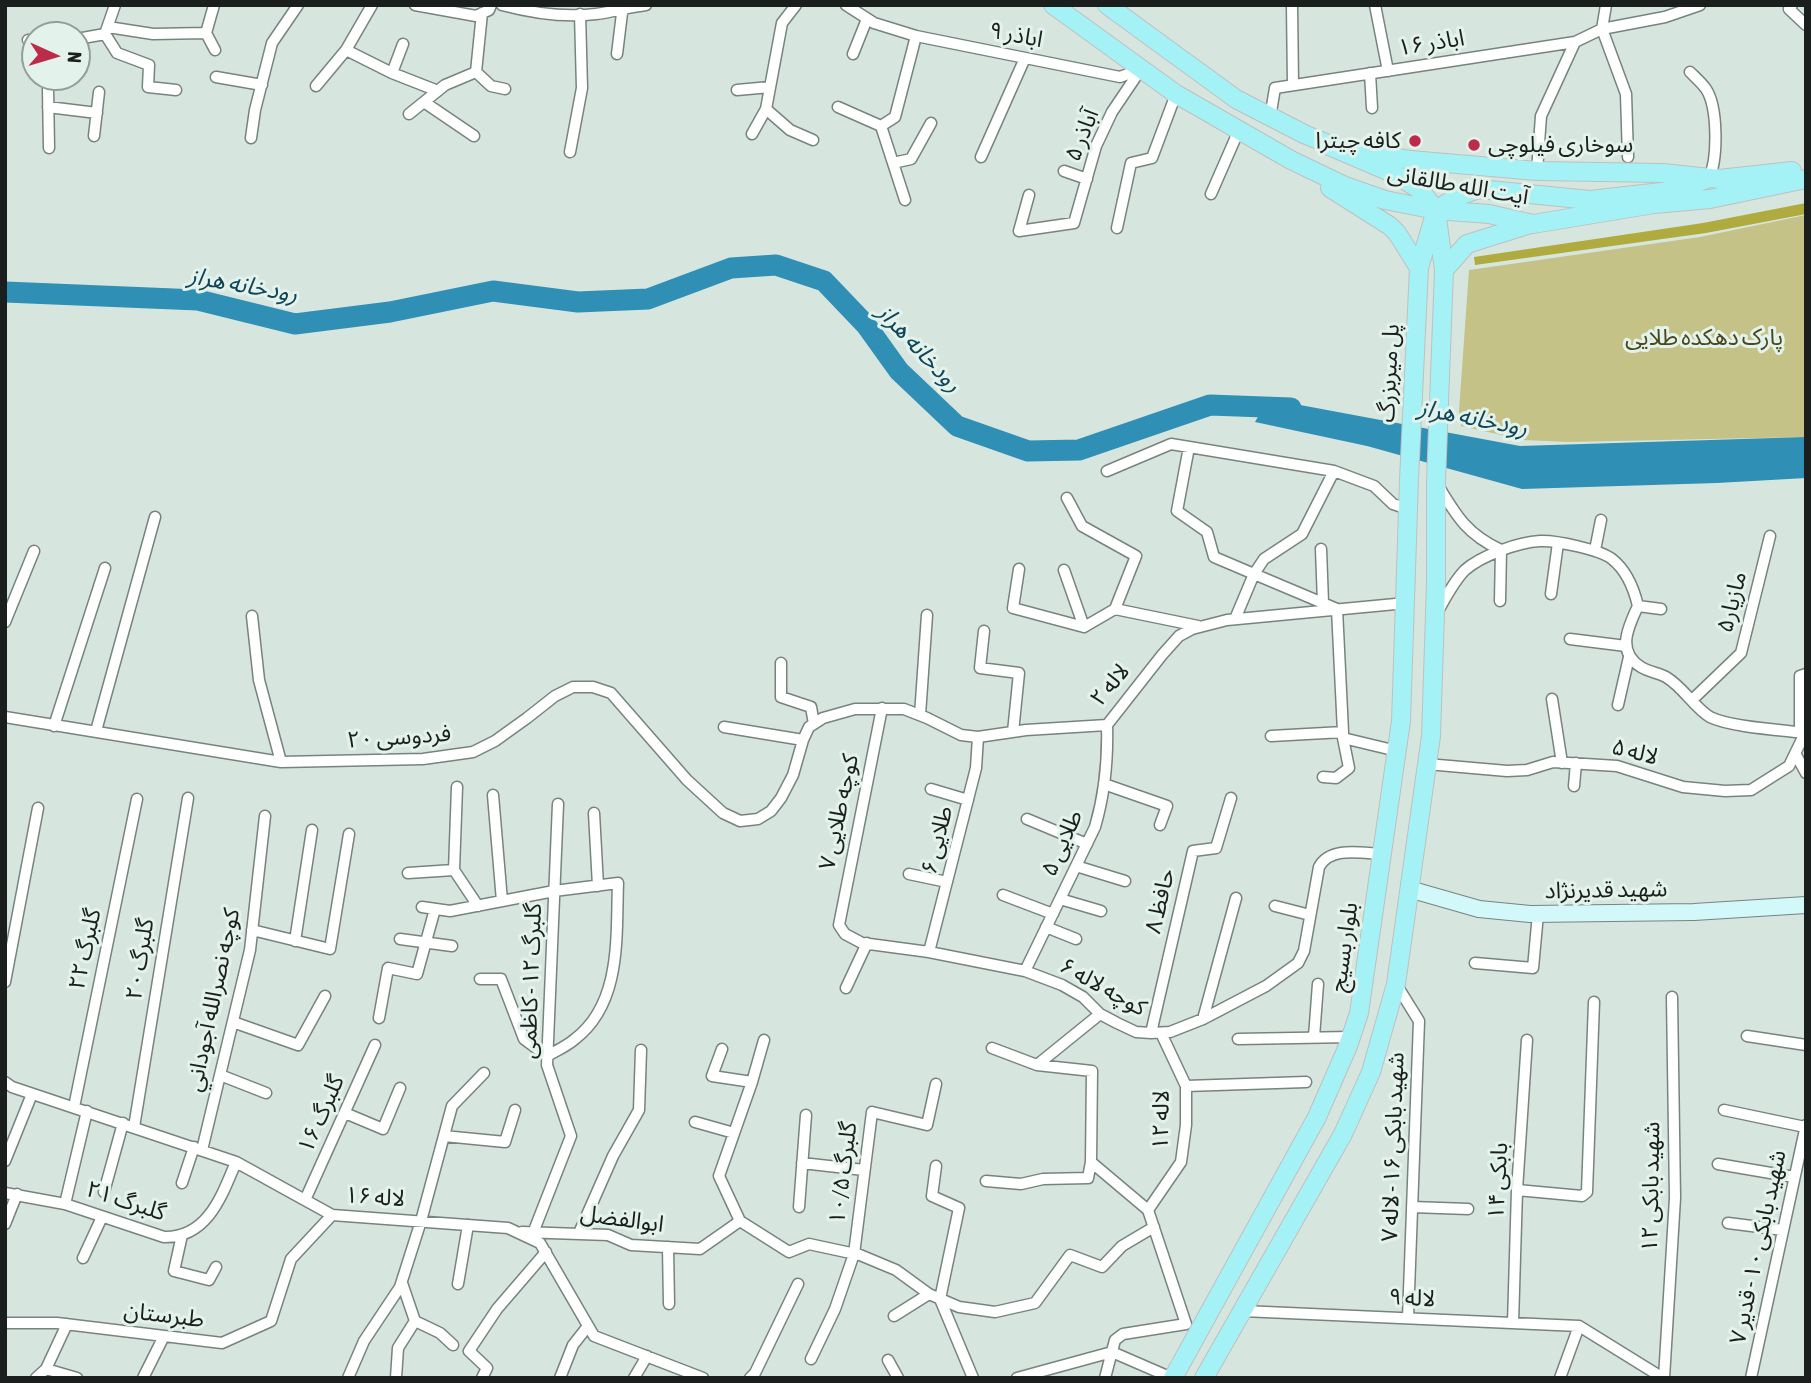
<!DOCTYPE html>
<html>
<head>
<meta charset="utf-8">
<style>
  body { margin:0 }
  #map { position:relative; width:1811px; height:1383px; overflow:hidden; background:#d7e5df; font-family:"Asap Condensed",sans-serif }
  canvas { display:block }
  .frame { position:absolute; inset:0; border:7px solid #1a1f1d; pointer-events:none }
  .north { position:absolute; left:21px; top:21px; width:70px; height:70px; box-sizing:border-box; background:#e4f2ec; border:2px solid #939e99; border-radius:50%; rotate:94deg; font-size:19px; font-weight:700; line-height:28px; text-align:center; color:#1a1f1d }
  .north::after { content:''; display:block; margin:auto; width:24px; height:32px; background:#bc2b47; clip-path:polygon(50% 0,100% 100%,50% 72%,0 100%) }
</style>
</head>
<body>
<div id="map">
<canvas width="1811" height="1383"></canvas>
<div class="frame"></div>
<div class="north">N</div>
</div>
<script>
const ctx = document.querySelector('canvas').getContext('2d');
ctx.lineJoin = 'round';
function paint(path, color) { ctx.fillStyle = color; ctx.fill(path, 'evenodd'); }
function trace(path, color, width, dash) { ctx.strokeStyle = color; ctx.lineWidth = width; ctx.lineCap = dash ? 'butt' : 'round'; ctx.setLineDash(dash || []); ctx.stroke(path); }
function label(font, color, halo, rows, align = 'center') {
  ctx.font = font + ' "Asap Condensed","Noto Sans Arabic",sans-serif'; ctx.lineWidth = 6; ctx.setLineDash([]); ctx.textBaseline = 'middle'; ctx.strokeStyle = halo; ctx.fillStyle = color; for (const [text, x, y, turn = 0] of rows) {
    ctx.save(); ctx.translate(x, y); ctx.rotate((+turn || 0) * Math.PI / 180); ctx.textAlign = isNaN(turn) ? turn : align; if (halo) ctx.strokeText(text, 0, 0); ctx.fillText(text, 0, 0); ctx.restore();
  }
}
const green = new Path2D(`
  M1806,215v222l-239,5 -43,-2 -63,-14 -2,-15 10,-141 231,-33z`);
const forest = new Path2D(`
  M1806,203v11l-100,19 -231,32 -1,-8 229,-34z`);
const water = new Path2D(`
  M1268,399l252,47 286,-9v41l-89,5 -195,6 -155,-43 -112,-24z`);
const river = new Path2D(`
  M5,292l193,8 97,24 95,-12 103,-21 85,11 70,-3 83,-31 45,-3 48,16 42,44 33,46 58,55 71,25 51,-1 131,-45 81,3`);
const street = new Path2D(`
  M415,5l61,11 13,-6 2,-5
  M502,5c30,8 62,13 94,9 17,-2 33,-7 50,-9
  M846,5l28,18 42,13 204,41 21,-8
  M1292,5l1,80
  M1375,5l13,66
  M1792,5l-3,4 17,16
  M108,27l45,7 53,-1 9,17
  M1602,29l24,65 2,63
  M1602,29l4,-24
  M206,33l8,-28
  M105,34l12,19 32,12 -1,22 28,3
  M77,39l28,-5 10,-29
  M28,40h7
  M346,50l46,23 46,18
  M617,54l6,-49
  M853,54l14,-35
  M476,72l15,14 14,3
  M1690,72c5,5 12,11 16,17 12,18 12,70 3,89
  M392,73l11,-29
  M1370,73l2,35
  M216,77l46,8
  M316,86l30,-36 26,-45
  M737,90l33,-3
  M424,102l50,34
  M48,107l49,6
  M838,107l43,19 14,-9 21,-81
  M766,109l24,21 23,10
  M409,114l36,-29 31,-13 6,-59
  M1270,118l5,-30 300,-46
  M881,126l24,74
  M752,134l14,-25 16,-86 14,-18
  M94,136l5,-44
  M251,138l4,-28 17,-67 26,-38
  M49,148l-1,-59 5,-12
  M570,152l12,-64 -2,-74
  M981,157l44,-99
  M893,163l18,-4 20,-36
  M1064,171l23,8
  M1537,171l4,-55 34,-74 27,-13 63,-12 35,-12
  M1211,194l28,-64
  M1029,195l-10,36 55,-8 22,-77 16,-34 29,-43
  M1117,228l14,-65 21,-5 24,-64
  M1189,447l-12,64 30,21 7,25 40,17 10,-15 38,-25 32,-63
  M1107,471l64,-27 163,27 40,15 19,18 15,5
  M1439,487c18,30 29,48 62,63
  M1067,498l15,28 54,30 -21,53 83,17
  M1321,549l2,54
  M1595,550l6,-30
  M1019,569l-6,39 71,19 31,-18
  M1064,570l20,57
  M1551,594l7,-51
  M1500,601l1,-51
  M1638,606c-10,21 -22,46 3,61 8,5 18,6 25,10 17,10 28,30 44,40 20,10 72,13 96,16
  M1638,606l23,3
  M1438,611c8,-14 16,-30 27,-41 16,-14 53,-28 75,-29 15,-1 61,9 72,18 14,11 22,30 26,47
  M252,616l7,64 22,82
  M1235,619l19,-45 83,35 6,123
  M5,622l29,-71
  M984,631l-4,37 39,5 -6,59
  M1570,639l56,7
  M781,663v34l30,10 3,17
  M1552,699l10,64
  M1692,700l49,-47 29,-117
  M1618,705l11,-48
  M882,708l-43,217 6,9 17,9 67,9 96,19 37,14 21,12 17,17 17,9 19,9 15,1 19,-1 33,-13 63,-33 32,-23 6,-12 15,-84c11,-21 42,-14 63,-13
  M920,715l7,-100
  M5,717l276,45 142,-3 50,-7 22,-11 32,-23 28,-22 18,-9h20l18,6 76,87 36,33 17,8 18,-2 13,-8 10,-13 12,-23 10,-35 6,-13 14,-9 32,-9h49l23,9 34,17 17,2 48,-7 81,-5
  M1107,725l55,-70 17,-19 13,-7 35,-9 179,-17
  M54,726l51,-158
  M724,727l79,13
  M96,731l59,-214
  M1343,732v6l54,13
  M1800,732v-56l6,-2
  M1271,736l72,-4
  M1796,755l10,18
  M1427,764l80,7 20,-1 26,-8 64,4 66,21 42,4 26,-1 38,-24 16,-33
  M1323,777l13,1 13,-10 -6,-30
  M1104,784l63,22 -7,19
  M1574,786l2,-23
  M457,787l-3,83 24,36
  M931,789l37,11
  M493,795l9,106
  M594,813l4,73
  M1027,819l60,25
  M1076,866l49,15
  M408,873l46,-3
  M909,874l38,8
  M1003,895l50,19
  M1060,899l41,12
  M1275,906l35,9
  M422,907l28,4 104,-20 64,-8c-2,53 4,120 -43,156 -8,7 -19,12 -28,17l-23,-17 -23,-60h-21
  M1046,927l30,12
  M252,930l78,19 19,-115
  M400,939l52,7
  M295,941l17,-111
  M929,952l47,-184 2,-31
  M1475,963l58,5 5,-54
  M1025,971l70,-144c10,-34 13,-67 12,-102
  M5,982l33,-174
  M1396,984l23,37 -11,297
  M846,988l21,-45
  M379,1018l9,-50 29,6 18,-65
  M1203,1019l33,-121
  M233,1022l65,23 27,-49
  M1151,1033l42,-182 23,-3 15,-50
  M1747,1036l59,9
  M1314,1037l4,-53
  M1238,1039l113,-2
  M992,1048l45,17 55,6 -1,91 57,48
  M722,1049l-10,27 40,6 -33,94 21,45
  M1037,1065l63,-51
  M220,1075l46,18
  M5,1082l7,5 224,75 96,53 176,13 32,15 54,93 109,42
  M752,1082l12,-42
  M1186,1086l120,-4
  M74,1107l63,-308
  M1724,1110l81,17
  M345,1113l38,16 17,-41
  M695,1122l39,11
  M134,1127l54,-329
  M444,1136l61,6 10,-32
  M202,1150l48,-200 15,-134
  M5,1161l27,-67
  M802,1163l62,7
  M1718,1164l76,13
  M936,1166l-4,30 27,12 -19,91
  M986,1181l35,3 22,-5 45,-1 3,-16
  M182,1183l12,-36
  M1517,1190l65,6 5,-4 7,-190
  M104,1192l19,-69
  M5,1193l60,11 99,33c44,1 58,-42 72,-75
  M305,1200l70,-155
  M65,1204l22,-93
  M799,1207l7,-92
  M1412,1207l56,2
  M1728,1223l55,7
  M5,1224l12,-30
  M522,1232l86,3 23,10 69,4 40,-28 49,31 20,-8 51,11 36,15 33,24 30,13 36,5 40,-9 35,-48 32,12 20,-21 32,-19
  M533,1233l38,-97 -24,-71 11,-261
  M579,1233l34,-77 26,-46 2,-60
  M182,1235l-8,36 35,9 7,-13
  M668,1247l1,57
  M83,1258l19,-41
  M402,1283l13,38 25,12 13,12
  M458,1284l10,-59
  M940,1299l33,79
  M1243,1311l336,15 84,52
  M894,1316l35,-22
  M5,1323h52l165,20 49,-22 20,-62 41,-44
  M1513,1323l4,-133 10,-150
  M811,1359l24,-50 19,-55 18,-142 55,13 9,-41
  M888,1360l10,18
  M46,1369l31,9
  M36,1378l10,-9 21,-45
  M143,1378l21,-42
  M348,1378l16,-37 36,-54 21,-66 31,-115 32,-33
  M396,1378l2,-30 17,-27
  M482,1378l5,-10 -18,-17 28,-42 49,-57
  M560,1378l13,-33 15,-19
  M634,1378l13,-22
  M750,1378l5,-5 43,-89
  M1017,1378l95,-26 60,26
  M1105,1378l10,-38 8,-6 63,-10 -38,-114 33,-48 5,-37v-39l-25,-53
  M1560,1378l19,-52
  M1664,1378l11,-180 -3,-201
  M1751,1378l55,-253`);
const secondary = new Path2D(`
  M1409,889l70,20 51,5 164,-2 112,-7`);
const primary = new Path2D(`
  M1053,5l123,89 115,66 54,26 40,14 51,10 53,4 44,10 121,-20 56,-5 96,-20
  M1107,5l129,94 70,36 30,12
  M1364,152l47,8 126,11 126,2 56,6 73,-8
  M1330,188l60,38 7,7 22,35
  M1444,270l23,-26 64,-20
  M1173,1378l144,-261 31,-71 11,-33 42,-292 8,-241 10,-212 17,-58 22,-14 21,-7 111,11 89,-10 30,-12
  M1204,1378l139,-244 28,-62 25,-88 35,-248 5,-153v-101l8,-212 -8,-60 -16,-20 -23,-15 -70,-30`);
const markers = [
  [1415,141,7,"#bc2b47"],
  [1474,145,7,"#bc2b47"]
];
const streetNames = [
  ["اباذر ۹",1016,35,11],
  ["اباذر ۱۶",1431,43,-9],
  ["آباذر ۵",1082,135,-68],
  ["آیت الله طالقانی",1458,185,10],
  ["پل میربزرگ",1389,373,-87],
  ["مازیار۵",1732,602,-76],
  ["لاله ۲",1110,685,-50],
  ["فردوسی ۲۰",399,737,-4],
  ["لاله ۵",1635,752,14],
  ["کوچه طلایی ۷",839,812,-78],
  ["طلایی ۶",937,840,-76],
  ["طلایی ۵",1062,843,-66],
  ["شهید قدیرنژاد",1606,890,-1],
  ["حافظ ۸",1160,901,-77],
  ["بلوار بسیج",1344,947,-82],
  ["گلبرگ ۲۲",85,949,-78],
  ["گلبرگ ۲۰",140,959,-81],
  ["گلبرگ ۱۲ - کاظمی",531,981,-88],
  ["کوچه لاله ۶",1103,987,29],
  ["كوچه نصرالله آجوداني",213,1000,-78],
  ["گلبرگ ۱۶",321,1114,-66],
  ["لاله ۱۲",1161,1120,-89],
  ["شهید بابکی ۱۶ - لاله ۷",1393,1147,-88],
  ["گلبرگ ۱۰/۵",843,1173,-83],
  ["بابکی ۱۴",1498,1181,-87],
  ["شهید بابکی ۱۲",1651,1187,-89],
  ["لاله ۱۶",375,1197,4],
  ["گلبرگ ۲۱",126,1201,18],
  ["ابوالفضل",622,1219,8],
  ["شهید بابکی ۱۰ - قدیر ۷",1758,1247,-78],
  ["لاله ۹",1412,1298,3],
  ["طبرستان",164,1315,7]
];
const poiNames = [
  ["کافه چیترا",1401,141],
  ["سوخاری فیلوچی",1488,145,"left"]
];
const parkNames = [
  ["پارک دهکده طلایی",1704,338]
];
const waterNames = [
  ["رودخانه هراز",243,285,10],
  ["رودخانه هراز",919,348,47],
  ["رودخانه هراز",1473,418,11]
];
paint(green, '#c4c287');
paint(forest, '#b0ab3e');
paint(water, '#2f8fb4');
trace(river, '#2f8fb4', 21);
trace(street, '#77847e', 13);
trace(secondary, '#77847e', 18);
trace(primary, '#bfc0c0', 20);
trace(street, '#fff', 10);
trace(secondary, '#d2f8fa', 16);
trace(primary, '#a4f2f5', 18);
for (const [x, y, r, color] of markers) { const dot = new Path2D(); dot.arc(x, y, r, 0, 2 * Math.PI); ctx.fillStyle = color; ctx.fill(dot); trace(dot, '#e4f2ec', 2.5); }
label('23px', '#1a1f1d', '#e4f2ec', streetNames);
label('23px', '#1a1f1d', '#e4f2ec', poiNames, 'right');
label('23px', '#49471b', '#e4f2ec', parkNames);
label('italic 24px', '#11465a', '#e4f2ec', waterNames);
</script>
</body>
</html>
